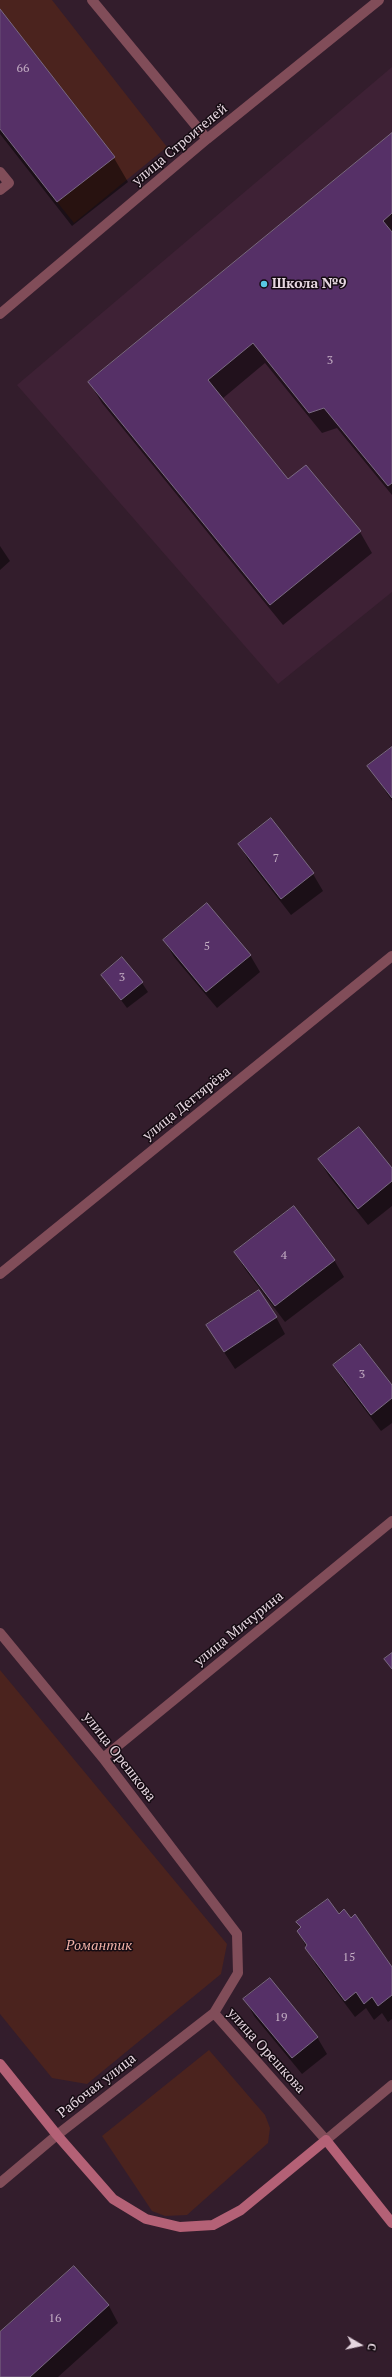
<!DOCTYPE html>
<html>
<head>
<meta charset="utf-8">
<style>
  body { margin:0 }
  #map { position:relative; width:392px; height:2377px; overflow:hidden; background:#331d2c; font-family:"PT Serif",serif }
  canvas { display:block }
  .north { position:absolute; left:340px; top:2325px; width:40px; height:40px; -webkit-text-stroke:3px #150b12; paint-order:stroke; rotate:99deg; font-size:11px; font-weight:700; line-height:16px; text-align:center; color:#e6d6e0 }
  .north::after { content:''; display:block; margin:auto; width:14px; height:18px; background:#e6d6e0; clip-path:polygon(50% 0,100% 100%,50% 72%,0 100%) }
</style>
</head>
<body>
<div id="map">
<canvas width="392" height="2377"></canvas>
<div class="north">С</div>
</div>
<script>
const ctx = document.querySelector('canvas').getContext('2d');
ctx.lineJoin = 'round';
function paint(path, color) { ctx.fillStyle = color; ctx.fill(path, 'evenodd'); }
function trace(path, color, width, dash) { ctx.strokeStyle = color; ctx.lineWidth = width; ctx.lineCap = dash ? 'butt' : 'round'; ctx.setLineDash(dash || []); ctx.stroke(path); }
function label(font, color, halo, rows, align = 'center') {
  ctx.font = font + ' "PT Serif",serif'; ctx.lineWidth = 3; ctx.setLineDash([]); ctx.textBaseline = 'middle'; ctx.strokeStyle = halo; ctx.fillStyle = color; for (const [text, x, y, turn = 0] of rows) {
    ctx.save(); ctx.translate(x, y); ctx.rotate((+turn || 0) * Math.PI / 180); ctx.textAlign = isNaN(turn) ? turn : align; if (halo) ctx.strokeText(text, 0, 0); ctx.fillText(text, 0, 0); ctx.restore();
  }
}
const built = new Path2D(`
  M392,67v525l-114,92 -261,-299z`);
const green = new Path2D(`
  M0,0h52l115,147 -93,76 -17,-21 58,-45 -115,-148z
  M0,1670l227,274 -6,30 -134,110 -35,-6 -52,-64z
  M209,2050l56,65 5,13 -2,15 -81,72 -22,1 -13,-5 -50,-75z`);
const shadow = new Path2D(`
  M0,11l114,147 14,24 -56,44 -72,-92z
  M392,135v360l-55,-67 -15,5 -57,-70 -43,36 66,81 72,52 12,21 -89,72 -181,-222 -13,-21z
  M0,546l10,15 -10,9z
  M392,748v53l-23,-35z
  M271,819l42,55 10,17 -32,24 -42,-54 -10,-17z
  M164,940l86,15 10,17 -43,36 -43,-51z
  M102,975l40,8 6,9 -21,16z
  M319,1160l73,9v37l-24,19 -39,-49z
  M235,1252l99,8 10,17 -59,45 -40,-53z
  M276,1317l9,17 -50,35 -28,-43z
  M334,1366l58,21v36l-11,8 -37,-49z
  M339,1916l53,53v50l-4,3 -6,-9 -8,7 -8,-12 -11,9 -39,-52 -18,-34 3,-3 -3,-6z
  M245,1999l72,38 10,17 -25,20 -48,-58z
  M74,2267l35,39 9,17 -60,54h-58v-43z`);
const building = new Path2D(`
  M0,9l115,148 -58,45 -57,-73z
  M392,133v80l-9,8 9,11v251l-4,3 -64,-78 -15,5 -56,-70 -45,37 80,99 18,-14 55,66 -91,74 -182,-223z
  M392,747v51l-25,-32z
  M271,818l43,55 -33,26 -43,-55z
  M207,903l44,52 -45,37 -43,-52z
  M122,957l21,25 -22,18 -20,-25z
  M359,1127l33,41v13l-34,28 -40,-50z
  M294,1206l41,54 -60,46 -41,-54z
  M259,1290l18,27 -53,35 -18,-27z
  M360,1344l32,41v13l-21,17 -38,-50z
  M392,1653v16l-8,-10z
  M328,1899l11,15 5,-5 7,9 4,-4 37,53v28l-14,11 -6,-9 -8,7 -8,-12 -11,9 -40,-53 2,-3 -10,-14 4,-4 -5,-5z
  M270,1978l48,59 -26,21 -49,-59z
  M74,2266l35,39 -79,72h-30v-45z`);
const lane = new Path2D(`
  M0,172l9,11 -9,7`);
const street = new Path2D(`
  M92,0l115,139
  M0,314l207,-175 172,-139
  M0,1274l392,-318
  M0,1633l103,125 134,176 1,39 -24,40 -157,122 -57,48
  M103,1758l289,-237
  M214,2013l112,127 66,-55`);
const secondary = new Path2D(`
  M0,2064l57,71 56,64 33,20 34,8 33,-2 28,-15 85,-70 66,83`);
const markers = [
  [264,284,4,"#58c9e3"]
];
const numberNames = [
  ["66",23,69],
  ["3",330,361],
  ["7",276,859],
  ["5",207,947],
  ["3",122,978],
  ["4",284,1256],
  ["3",362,1375],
  ["15",349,1958],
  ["19",281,2018],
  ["16",55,2319]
];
const streetNames = [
  ["улица Строителей",180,145,-40],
  ["улица Дегтярёва",187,1104,-39],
  ["улица Мичурина",239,1629,-39],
  ["улица Орешкова",119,1757,52],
  ["улица Орешкова",266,2051,48],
  ["Рабочая улица",97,2086,-38]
];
const poiNames = [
  ["Школа №9",272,284]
];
const parkNames = [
  ["Романтик",99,1946]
];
paint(built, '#3e2135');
paint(green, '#4b231e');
paint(shadow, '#0007');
paint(building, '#563067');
trace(building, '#7a6982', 1);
trace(lane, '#814d59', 10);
trace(street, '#814d59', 10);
trace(secondary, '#b46176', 10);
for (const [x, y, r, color] of markers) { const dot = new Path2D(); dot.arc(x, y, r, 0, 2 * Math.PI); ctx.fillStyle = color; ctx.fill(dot); trace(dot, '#150b12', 1.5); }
label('12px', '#c2acc2', null, numberNames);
label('14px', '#e6d6e0', '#150b12', streetNames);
label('bold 14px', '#e6d6e0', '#150b12', poiNames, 'left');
label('italic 14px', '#f4b3a9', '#150b12', parkNames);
</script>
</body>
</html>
